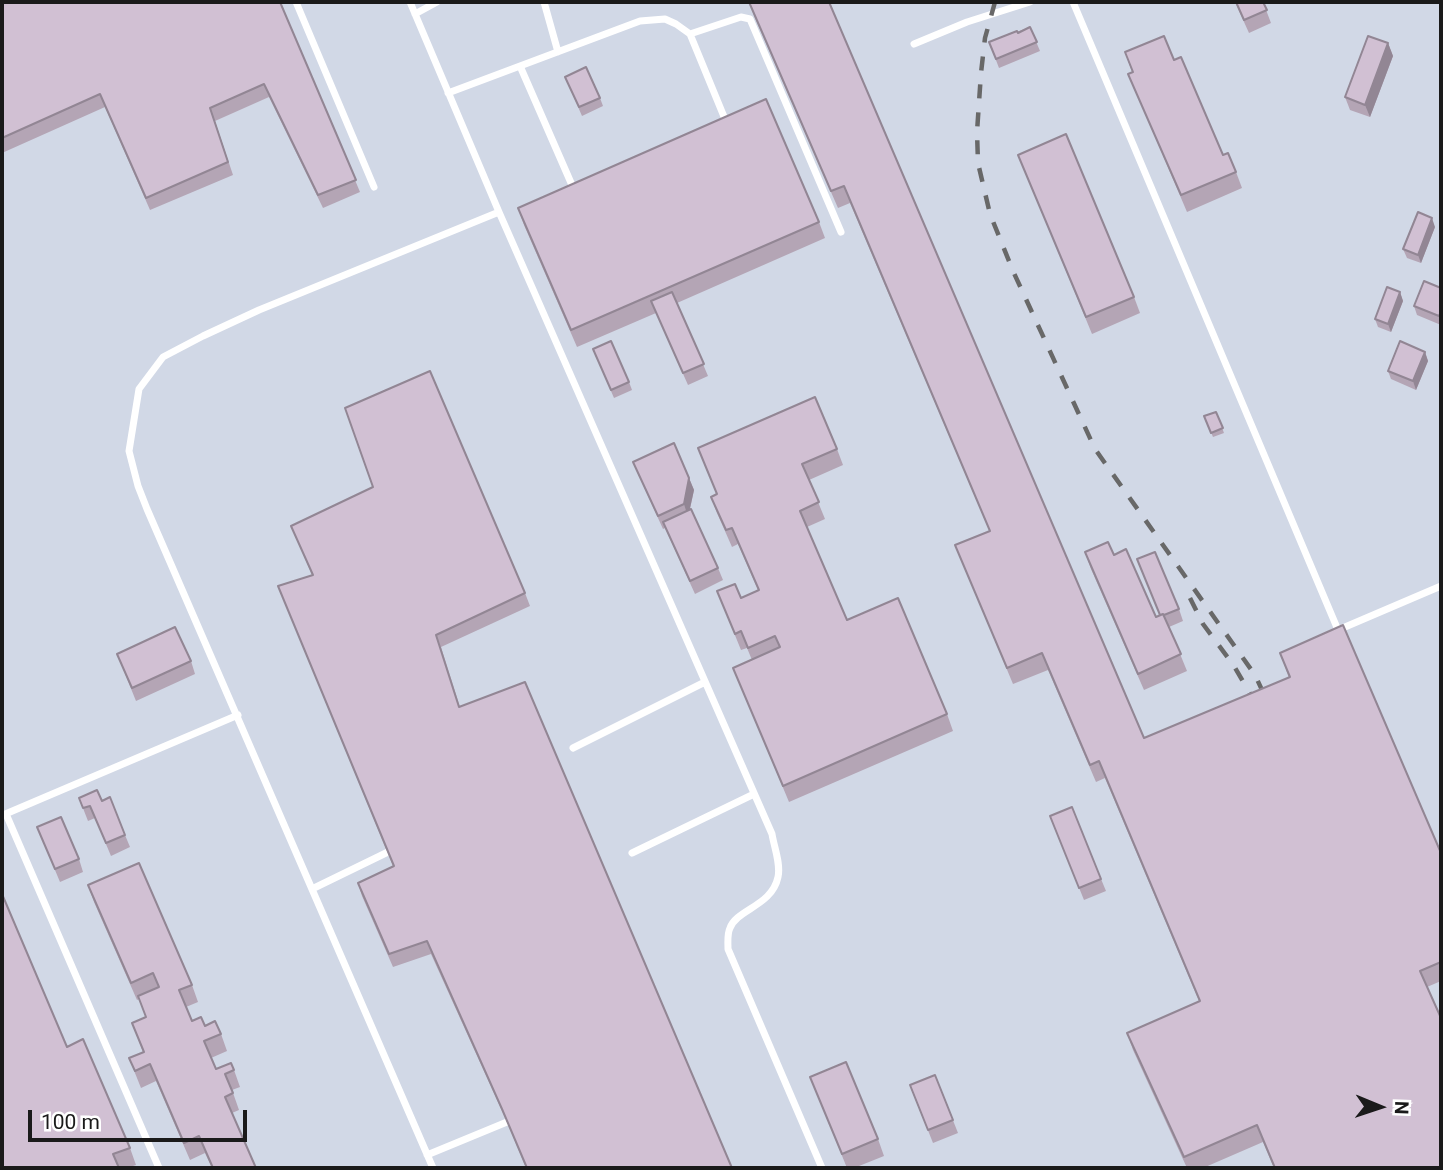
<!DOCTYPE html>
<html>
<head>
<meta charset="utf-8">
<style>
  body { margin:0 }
  #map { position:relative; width:1443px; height:1170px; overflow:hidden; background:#ece0ea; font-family:Roboto,sans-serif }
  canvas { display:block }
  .frame { position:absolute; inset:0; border:4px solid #1a1a1a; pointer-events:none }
  .north { position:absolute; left:1345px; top:1072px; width:70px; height:70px; -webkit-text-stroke:5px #fff; paint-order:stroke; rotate:92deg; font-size:19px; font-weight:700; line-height:28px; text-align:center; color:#1a1a1a }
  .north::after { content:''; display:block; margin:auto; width:24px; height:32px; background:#1a1a1a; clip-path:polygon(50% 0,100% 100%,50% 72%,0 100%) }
  .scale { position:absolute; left:28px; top:1110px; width:219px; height:32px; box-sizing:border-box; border:4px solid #1a1a1a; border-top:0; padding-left:9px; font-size:21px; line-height:24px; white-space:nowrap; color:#1a1a1a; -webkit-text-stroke:5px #fff; paint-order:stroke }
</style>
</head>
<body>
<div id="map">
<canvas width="1443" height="1170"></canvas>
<div class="frame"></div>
<div class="north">N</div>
<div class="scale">100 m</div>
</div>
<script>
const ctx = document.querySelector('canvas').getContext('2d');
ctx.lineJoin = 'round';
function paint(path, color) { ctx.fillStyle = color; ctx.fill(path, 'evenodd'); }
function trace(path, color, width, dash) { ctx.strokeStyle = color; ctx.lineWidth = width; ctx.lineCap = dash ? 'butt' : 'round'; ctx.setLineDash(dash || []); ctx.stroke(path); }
const industrial = new Path2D(`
  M2,2h1439v1166h-1439z`);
const lane = new Path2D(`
  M296,2l78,185
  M410,2l89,210 273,622c2,13 9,30 6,43 -6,29 -41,32 -48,51 -3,6 -2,14 -2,21l94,219
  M544,2l14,50
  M1073,2l265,628 103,-44
  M415,14l22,-12
  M690,34l51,-17 9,2 91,213
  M914,44l53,-22 63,-20
  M520,66l55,126
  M448,93l192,-72 25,-2 11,5 14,10 37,90
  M573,748l132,-66
  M6,814l153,354
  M3,815l235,-100
  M632,853l122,-59
  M312,889l76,-37
  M427,1155l80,-33
  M433,1168l-286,-659 -9,-23 -9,-35 10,-62 24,-32 40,-21 56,-26 240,-98`);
const rail = new Path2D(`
  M995,2l-10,36 -4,35 -4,59 1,31 12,51 23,57 82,178 160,226 14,30
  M1190,598l13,26 31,42 22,38`);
const wall = new Path2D(`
  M2,2h278l80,190 -37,16 -54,-111 -54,24 18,54 -83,35 -45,-103 -103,46z
  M749,2l395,736 145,-60 -9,-25 161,200v128l-14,6 14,181h-167l-11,-26 -60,26h-16l-54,-118 -6,-17 72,-32 -94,-223 -9,4 -48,-112 -35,14 -58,-139 35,-13 -140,-329 -12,5 -83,-190z
  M1235,2h28l8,21 -22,10z
  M1030,27l10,24 -41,17 -10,-26z
  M1388,43l5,13 -23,61 -20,-7 -5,-13z
  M1125,52l49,8 49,95 13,17 6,16 -55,24 -52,-122 -7,-16 4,-2z
  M565,77l35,21 3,8 -21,10z
  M1018,155l116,142 6,16 -48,21z
  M518,208l301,14 6,16 -148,65 31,73 -20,9 -32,-72 -79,34 -53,-122z
  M1435,227l-14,36 -14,-5 -4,-9z
  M1441,288v37l-24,-10 -3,-9z
  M1400,292l3,9 -12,31 -13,-5 -3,-8z
  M593,349l36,33 3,8 -18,8z
  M1425,352l3,9 -12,29 -25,-11 -3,-8z
  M1216,412l8,21 -11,4 -9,-21z
  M698,448l139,1 6,16 -34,15 16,39 -18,8 40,93 100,94 6,17 -164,71 -56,-134 19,-8 -5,-12 -6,2 -24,-59 24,7 17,-8 -20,-46 -6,3 -15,-34 -6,-16 6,-3z
  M633,462l56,16 5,12 -4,19 28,59 5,12 -28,14 -30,-66 -2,1 -25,-55z
  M291,526l234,67 5,13 -89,41 19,60 272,461h-206l-19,-46 -76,-168 -38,13 -31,-71 -4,-13 35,-17 -115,-280 34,-11z
  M1085,552l29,3 42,62 4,-2 -23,-56 42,50 4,12 -14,6 18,44 -43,19 -53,-121z
  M117,654l74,7 4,13 -59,27z
  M79,798l23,3 23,34 5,12 -19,9 -16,-38 -7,3z
  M1050,816l51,63 5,12 -22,9z
  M37,827l42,32 4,13 -23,10z
  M88,885l104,100 6,17 -12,5 6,14 29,13 6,17 -16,7 5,11 18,1 6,17 -8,3 7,20 -7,3 24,55h-44l-7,-15 -15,7 -34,-79 -15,7 -12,-30 14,-6 -11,-29 14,-6 -7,-18 -2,1 -43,-98z
  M67,1047l63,101 6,17 -9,3h-125z
  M935,1075l23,58 -25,10 -23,-58z
  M810,1077l68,62 6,17 -30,12h-7z`);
const shadedWall = new Path2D(`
  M1388,43l5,13 -23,61 -5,-12z
  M1432,218l3,9 -14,36 -3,-8z
  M1400,292l3,9 -12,31 -3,-8z
  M1425,352l3,9 -12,29 -3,-9z
  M689,478l5,12 -6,27 -4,-13z`);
const building = new Path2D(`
  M2,2h278l76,178 -38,15 -54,-111 -54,24 18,54 -82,36 -46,-104 -98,44z
  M749,2h80l315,736 146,-61 -10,-24 63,-28 98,228v109l-21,9 21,47v150h-166l-18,-43 -73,32 -57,-124 73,-32 -101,-240 -9,4 -48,-112 -35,15 -52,-123 35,-14 -146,-345 -13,5z
  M1236,2h27l4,8 -23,10z
  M1030,27l7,15 -41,17 -7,-17 28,-11 1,2z
  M1164,36l10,24 7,-3 42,98 5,-2 8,19 -55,23 -53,-121 5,-2 -8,-20z
  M1368,36l20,7 -23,62 -20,-8z
  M586,67l14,31 -21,9 -14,-30z
  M766,99l53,123 -248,108 -53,-122z
  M1066,134l68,163 -48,20 -68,-162z
  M1418,212l14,6 -14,37 -15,-6z
  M1424,281l17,7v23l-2,5 -25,-10z
  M1387,287l13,5 -12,32 -13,-5z
  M672,292l32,72 -21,9 -32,-72z
  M611,341l18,41 -18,8 -18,-41z
  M1400,341l25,11 -12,29 -25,-10z
  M430,371l95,222 -89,42 23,72 66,-25 207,486h-205l-25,-59 -75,-168 -38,13 -31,-71 36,-17 -116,-280 35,-11 -22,-49 82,-39 -28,-79z
  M815,397l22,52 -35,15 17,38 -19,9 47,109 51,-22 49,116 -164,72 -50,-118 47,-21 -5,-11 -27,12 -7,-17 -6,3 -18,-43 18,-7 6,14 18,-8 -27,-62 -6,2 -15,-33 6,-3 -19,-46z
  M1216,412l7,16 -12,5 -7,-17z
  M674,443l15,35 -5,26 -26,12 -25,-54z
  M691,509l27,59 -28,13 -27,-59z
  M1108,542l6,13 12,-6 30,68 7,-3 18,40 -43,20 -53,-122z
  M1155,552l24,57 -15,6 -1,-1 -3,1 -23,-56z
  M175,627l16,34 -59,27 -15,-34z
  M97,790l5,11 8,-4 15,38 -19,8 -16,-37 -7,2 -4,-10z
  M1072,807l29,72 -22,9 -29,-72z
  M61,817l18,42 -24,10 -18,-42z
  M139,863l53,122 -13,5 13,31 9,-4 4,9 10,-5 6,13 -17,7 12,28 15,-6 3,7 -9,4 8,19 -8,4 31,71h-44h1l-14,-32 -15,7 -34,-79 -15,7 -6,-13 15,-6 -12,-29 14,-6 -8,-21 21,-9 -6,-14 -22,10 -43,-98z
  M2,894l65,153 16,-8 47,109 -17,6 6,14h-117z
  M846,1062l32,77 -36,15 -32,-77z
  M935,1075l18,45 -25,10 -18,-45z`);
paint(industrial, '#d1d8e6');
trace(lane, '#fff', 7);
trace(rail, '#686868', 4.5, [14, 14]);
paint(wall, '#b4a5b5');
paint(shadedWall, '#928694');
paint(building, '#d1c0d3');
trace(building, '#928694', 2);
</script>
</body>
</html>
